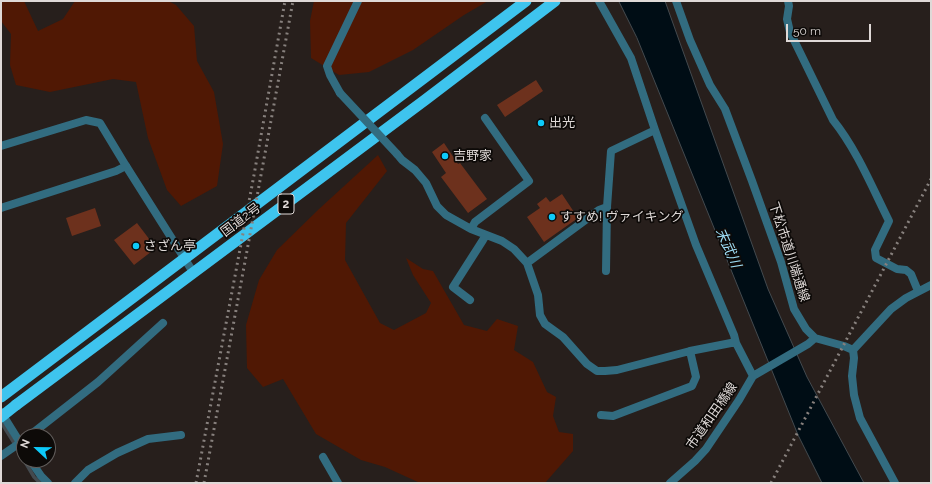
<!DOCTYPE html>
<html>
<head>
<meta charset="utf-8">
<style>
  body { margin:0 }
  #map { position:relative; width:932px; height:484px; overflow:hidden; background:#271f1c; font-family:Raleway,sans-serif }
  canvas { display:block }
  .frame { position:absolute; inset:0; border:2px solid #dfd9d7; pointer-events:none }
  .north { position:absolute; left:16px; top:428px; width:40px; height:40px; box-sizing:border-box; background:#0d0a08; border:1px solid #615d5b; border-radius:50%; rotate:292deg; font-size:11px; font-weight:700; line-height:16px; text-align:center; color:#dfd9d7 }
  .north::after { content:''; display:block; margin:auto; width:14px; height:18px; background:#0dcafa; clip-path:polygon(50% 0,100% 100%,50% 72%,0 100%) }
  .scale { position:absolute; left:786px; top:24px; width:85px; height:18px; box-sizing:border-box; border:2px solid #dfd9d7; border-top:0; padding-left:5px; font-size:12px; line-height:14px; white-space:nowrap; color:#dfd9d7; -webkit-text-stroke:3px #0d0a08; paint-order:stroke }
</style>
</head>
<body>
<div id="map">
<canvas width="932" height="484"></canvas>
<div class="frame"></div>
<div class="north">N</div>
<div class="scale">50 m</div>
</div>
<script>
const ctx = document.querySelector('canvas').getContext('2d');
ctx.lineJoin = 'round';
function paint(path, color) { ctx.fillStyle = color; ctx.fill(path, 'evenodd'); }
function trace(path, color, width, dash) { ctx.strokeStyle = color; ctx.lineWidth = width; ctx.lineCap = dash ? 'butt' : 'round'; ctx.setLineDash(dash || []); ctx.stroke(path); }
function label(font, color, halo, rows, align = 'center') {
  ctx.font = font + ' Raleway,"Noto Sans JP",sans-serif'; ctx.lineWidth = 3.5; ctx.setLineDash([]); ctx.textBaseline = 'middle'; ctx.strokeStyle = halo; ctx.fillStyle = color; for (const [text, x, y, turn = 0] of rows) {
    ctx.save(); ctx.translate(x, y); ctx.rotate((+turn || 0) * Math.PI / 180); ctx.textAlign = isNaN(turn) ? turn : align; if (halo) ctx.strokeText(text, 0, 0); ctx.fillText(text, 0, 0); ctx.restore();
  }
}
const green = new Path2D(`
  M1,1h23l14,30 25,-12 12,-18h93l8,4 18,21 3,35 17,31 9,52 -6,42 -36,20 -14,-16 -19,-52 -12,-56 -23,-3 -63,13 -34,-7 -6,-20 1,-31 -10,-13z
  M314,1h174l-24,14 -51,35 -44,22 -30,3 -28,-17 -1,-37z
  M378,155l9,16 -41,52 -1,37 35,63 14,7 32,-17 5,-10 -18,-28 -7,-17 17,11 10,2 31,54 23,6 10,-12 21,7 -4,24 19,12 14,30 9,5 -3,19 6,16 14,2v17l-28,32h-125l-35,-16 -24,-7 -45,-26 -33,-55 -20,8 -16,-19 -1,-43 13,-45 18,-30 42,-41z`);
const water = new Path2D(`
  M619,1h46l103,288 39,88 57,106h-42l-24,-48 -161,-397z`);
const stream = new Path2D(`
  M1,422l23,37
  M24,460l10,17 6,6`);
const building = new Path2D(`
  M536,80l7,11 -38,26 -8,-12z
  M444,143l14,21 2,-1 27,36 -19,14 -27,-36 5,-4 -14,-21z
  M562,194l16,24 -34,24 -17,-25 13,-9 -3,-4 9,-7 4,5z
  M95,208l6,18 -29,10 -6,-18z
  M137,223l19,25 -22,17 -20,-25z`);
const minor = new Path2D(`
  M599,1l32,57 24,72 41,115 38,90 2,8 17,33
  M676,1l14,39 20,45 15,24 27,72 29,81 13,47 12,20 9,9 29,8 9,4 1,8 -2,18 2,19 6,23 35,65
  M788,1l1,5 -2,13 3,13 43,88c24,30 39,67 56,101l-14,29 1,8 21,11 9,1 5,4 7,17
  M340,93l-10,-18 -3,-9 31,-65
  M1,146l85,-26 14,3 26,43 -10,5 -115,37
  M397,154l5,6 13,10 11,13 11,23 9,9 25,14 31,12 12,8 13,14 11,32 2,20 5,9 18,13 24,27 10,7h8l12,-1 73,-19 41,-8h5
  M471,229l4,-7 54,-41 -44,-63
  M527,263l72,-53 8,-3
  M606,271l1,-64 4,-56 44,-21
  M470,300l-17,-13 30,-47 3,-5
  M853,350l38,-41 15,-11 25,-13
  M1,412l23,37
  M601,415l12,1 79,-30 4,-9 -6,-26
  M29,436l69,-54 65,-59
  M1,456l23,-16
  M323,457l15,26
  M30,460l11,16 7,7
  M75,483l13,-13 29,-17 31,-14 33,-4
  M670,483l25,-22 11,-12 33,-49 14,-24 55,-32 7,-6`);
const tertiary = new Path2D(`
  M126,166l67,106`);
const trunk = new Path2D(`
  M1,397l525,-396
  M16,405l409,-305 130,-99`);
const rail = new Path2D(`
  M196,483l58,-308 31,-174
  M204,483l57,-308 32,-174
  M771,483l160,-304`);
const minorBridge = new Path2D(`
  M340,93l57,61`);
const trunkBridge = new Path2D(`
  M1,417l15,-12`);
const markers = [
  [541,123,4,"#0dcafa"],
  [445,156,4,"#0dcafa"],
  [552,217,4,"#0dcafa"],
  [136,246,4,"#0dcafa"]
];
const shields = [
  [286,204,16]
];
const shieldNames = [
  ["2",286,204]
];
const poiNames = [
  ["出光",549,123],
  ["吉野家",453,156],
  ["すすめ! ヴァイキング",560,217],
  ["さざん亭",144,246]
];
const streetNames = [
  ["国道2号",241,220,-37],
  ["下松市道川端通線",789,252,72],
  ["市道和田橋線",712,416,-55]
];
const waterNames = [
  ["末武川",728,248,66]
];
paint(green, '#501804');
paint(water, '#000d15');
trace(water, '#434a4f', 1);
trace(stream, '#434a4f', 3.5);
paint(building, '#6d311d');
trace(minor, '#326c80', 8);
trace(tertiary, '#326c80', 8);
trace(trunk, '#3ec4ee', 11);
trace(rail, '#87807d', 3, [2, 4]);
trace(minorBridge, '#326c80', 8);
trace(trunkBridge, '#3ec4ee', 11);
for (const [x, y, r, color] of markers) { const dot = new Path2D(); dot.arc(x, y, r, 0, 2 * Math.PI); ctx.fillStyle = color; ctx.fill(dot); trace(dot, '#0d0a08', 1.5); }
for (const [x, y, w] of shields) { const box = new Path2D(); box.roundRect(x - w / 2, y - 10, w, 20, 3); ctx.fillStyle = '#0d0a08'; ctx.fill(box); trace(box, '#dfd9d7', 1); }
label('bold 12px', '#dfd9d7', null, shieldNames);
label('13px', '#dfd9d7', '#0d0a08', poiNames, 'left');
label('13px', '#dfd9d7', '#0d0a08', streetNames);
label('italic 14px', '#9dddf5', '#0d0a08', waterNames);
</script>
</body>
</html>
